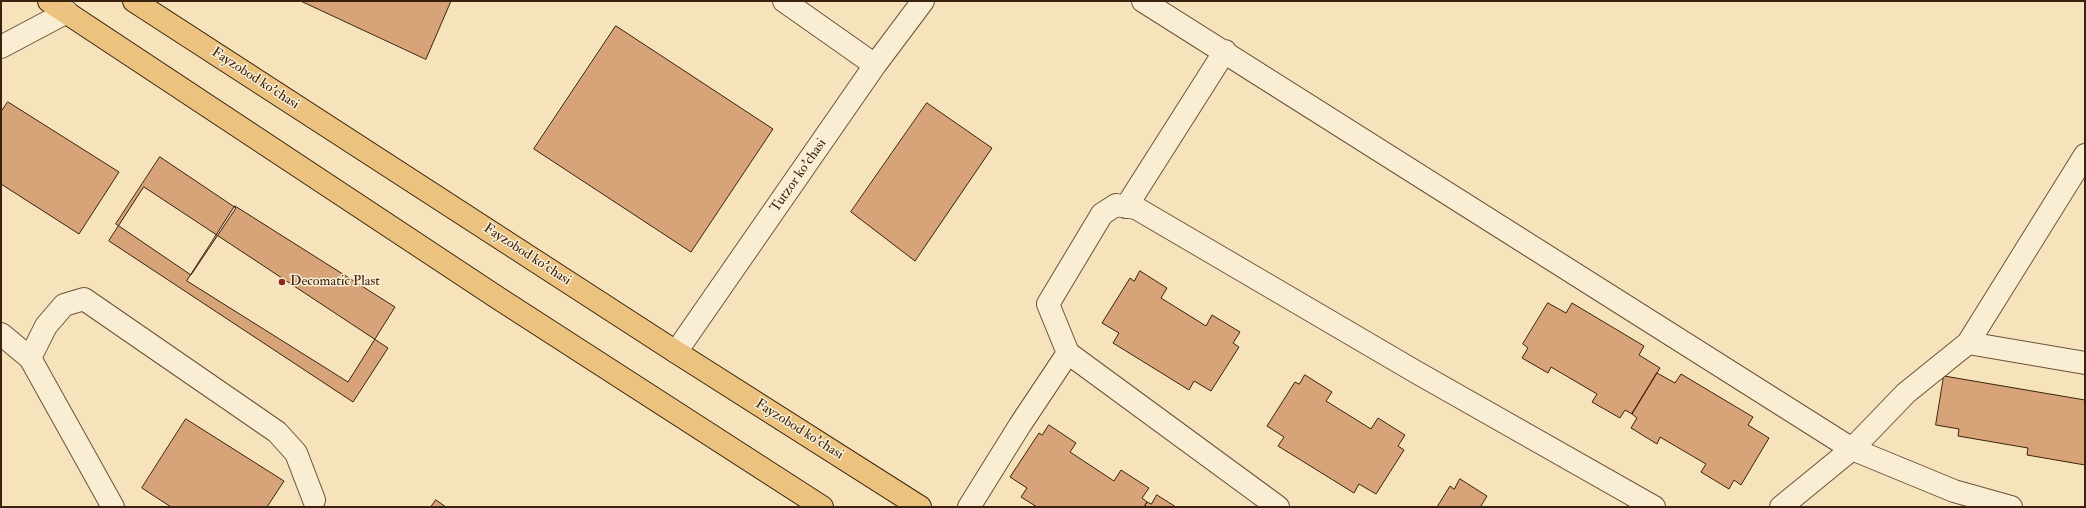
<!DOCTYPE html>
<html>
<head>
<meta charset="utf-8">
<style>
  body { margin:0 }
  #map { position:relative; width:2086px; height:508px; overflow:hidden; background:#f6e3bc; font-family:"IM FELL Double Pica",serif }
  canvas { display:block }
  .frame { position:absolute; inset:0; border:2px solid #3b220e; pointer-events:none }
</style>
</head>
<body>
<div id="map">
<canvas width="2086" height="508"></canvas>
<div class="frame"></div>
</div>
<script>
const ctx = document.querySelector('canvas').getContext('2d');
ctx.lineJoin = 'round';
function paint(path, color) { ctx.fillStyle = color; ctx.fill(path, 'evenodd'); }
function trace(path, color, width, dash) { ctx.strokeStyle = color; ctx.lineWidth = width; ctx.lineCap = dash ? 'butt' : 'round'; ctx.setLineDash(dash || []); ctx.stroke(path); }
function label(font, color, halo, rows, align = 'center') {
  ctx.font = font + ' "IM FELL Double Pica",serif'; ctx.lineWidth = 3; ctx.setLineDash([]); ctx.textBaseline = 'middle'; ctx.strokeStyle = halo; ctx.fillStyle = color; for (const [text, x, y, turn = 0] of rows) {
    ctx.save(); ctx.translate(x, y); ctx.rotate((+turn || 0) * Math.PI / 180); ctx.textAlign = isNaN(turn) ? turn : align; if (halo) ctx.strokeText(text, 0, 0); ctx.fillText(text, 0, 0); ctx.restore();
  }
}
const building = new Path2D(`
  M301,1h150l-25,58z
  M616,26l157,103 -82,123 -157,-103z
  M8,102l111,70 -40,62 -78,-50v-72z
  M927,103l65,45 -77,113 -64,-49z
  M160,157l76,51 -45,67 -75,-51z
  M144,187l244,161 -35,54 -244,-161z
  M235,206l160,101 -47,75 -161,-101z
  M1140,271l27,17 -6,10 45,28 6,-11 28,17 -7,11 6,4 -28,44 -17,-10 -5,9 -76,-47 6,-10 -17,-10 28,-45 4,3z
  M1548,303l18,10 6,-10 72,43 -5,9 21,13 -28,46 -7,-4 -5,8 -28,-16 5,-8 -46,-27 -3,6 -26,-15 6,-10 -5,-4z
  M1657,373l18,10 6,-9 72,43 -5,8 21,13 -28,47 -7,-5 -5,9 -28,-17 5,-8 -46,-27 -3,7 -26,-16 6,-10 -5,-4z
  M1305,375l27,17 -6,9 45,28 7,-11 27,17 -7,11 6,4 -28,44 -17,-10 -5,9 -76,-47 6,-9 -17,-11 28,-44 4,2z
  M1944,376l141,24v65l-58,-10 1,-7 -70,-12 1,-7 -23,-4z
  M186,419l98,62 -17,26h-96l-29,-19z
  M1049,425l27,18 -6,9 44,29 7,-11 28,18 -7,10 5,4 -3,5h-107l-16,-10 6,-9 -17,-11 29,-44 3,2z
  M1460,479l27,17 -6,10 2,1h-46l13,-21 4,3z
  M1157,495l19,12h-32l3,-5 4,2z
  M436,500l10,7h-15z`);
const minor = new Path2D(`
  M784,1l91,64
  M1143,1l709,448 102,42 57,16
  M1,47l66,-35
  M1126,207l99,-156
  M1,334l29,24 83,149
  M1968,343l117,20
  M676,352l199,-287 48,-64
  M30,358l16,-32 18,-21 20,-6 193,133 19,21 18,47
  M969,507l51,-82 48,-72
  M1278,507l-210,-154 -20,-49 54,-90 14,-9 20,3 280,164 238,135
  M1781,507l71,-58 54,-56 62,-50 117,-188`);
const major = new Path2D(`
  M49,1l449,297 324,209
  M134,1l542,351 244,155`);
const markers = [
  [282,282,4,"#8f2418"]
];
const streetNames = [
  ["Fayzobod ko'chasi",255,79,33],
  ["Tutzor ko'chasi",799,176,-55],
  ["Fayzobod ko'chasi",527,255,33],
  ["Fayzobod ko'chasi",799,430,32]
];
const poiNames = [
  ["Decomatic Plast",290,282]
];
paint(building, '#d7a378');
trace(building, '#3b220e', 1);
trace(minor, '#6a523a', 24);
trace(major, '#3b220e', 24);
trace(minor, '#f9edd3', 22);
trace(major, '#ebc27e', 22);
for (const [x, y, r, color] of markers) { const dot = new Path2D(); dot.arc(x, y, r, 0, 2 * Math.PI); ctx.fillStyle = color; ctx.fill(dot); trace(dot, '#f9edd3', 1.5); }
label('14px', '#3b220e', '#f9edd3', streetNames);
label('14px', '#3b220e', '#f9edd3', poiNames, 'left');
</script>
</body>
</html>
